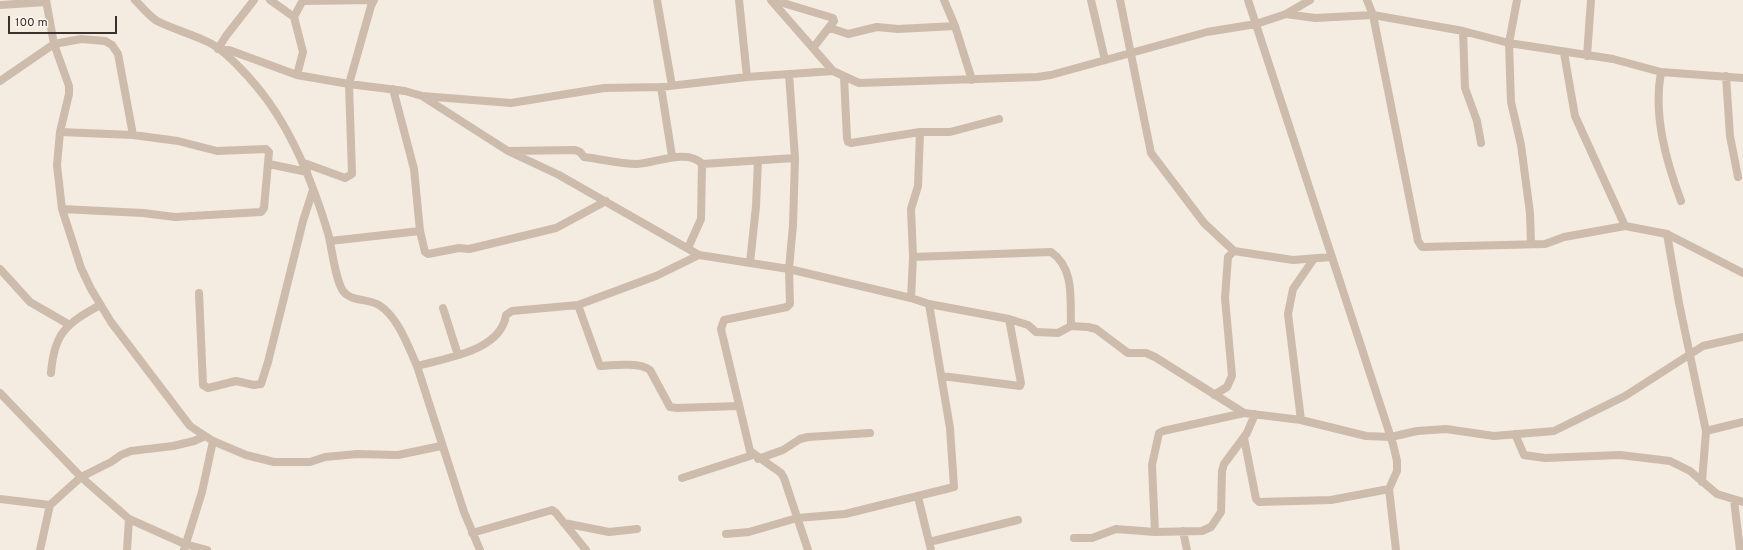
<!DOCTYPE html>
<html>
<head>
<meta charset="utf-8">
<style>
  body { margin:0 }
  #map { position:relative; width:1743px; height:550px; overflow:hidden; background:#f4ebe1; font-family:Overpass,sans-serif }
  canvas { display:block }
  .scale { position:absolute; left:8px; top:16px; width:109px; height:18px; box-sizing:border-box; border:2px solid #3b302b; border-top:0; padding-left:5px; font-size:12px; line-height:14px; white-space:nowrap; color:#3b302b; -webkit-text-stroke:3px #fbf5ee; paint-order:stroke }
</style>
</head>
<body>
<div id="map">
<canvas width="1743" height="550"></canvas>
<div class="scale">100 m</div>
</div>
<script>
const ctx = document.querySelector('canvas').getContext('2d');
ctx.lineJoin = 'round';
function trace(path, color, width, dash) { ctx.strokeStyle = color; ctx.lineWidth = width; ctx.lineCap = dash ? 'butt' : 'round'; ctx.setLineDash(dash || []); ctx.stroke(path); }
const street = new Path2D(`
  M46,0l8,44 15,42v8l-9,38 -3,33 5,44 19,59 10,21 20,33 79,104 23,15 33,14 28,7h36l15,-5 32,-3 41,1 43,-9
  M135,0c7,7 14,16 22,21 16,8 34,13 51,21 19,9 47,41 60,59 28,39 46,85 60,132 4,15 7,46 15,58 8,11 25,7 36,14 19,12 29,41 38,61l47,146 16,38
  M254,0l-28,36 -8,13 11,1 68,25 52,9 56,7 17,5 89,7 93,-15 57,-1 86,-10 86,-6 26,12 178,-6 14,-2 156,-43 49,-8 30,-10 24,-14
  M270,0l24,17 9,35 -6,23
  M657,0l15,86
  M739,0l8,77
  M771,0l62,71
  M773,0l60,18 1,3 -21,27
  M944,0l11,26 17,54
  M1091,0l14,60
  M1120,0l31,153 53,70 30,28 59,9 38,-3
  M1248,0l145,444 4,17v10l-8,18 7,61
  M1367,0l6,15 45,226 4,6 123,-3 19,-7 61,-11 42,8 76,39
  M1517,0l-8,43 2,59 10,43 9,68 1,31
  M303,1l71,-1
  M0,5l46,-3
  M1286,14l29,4 58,-3 90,16 46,12 104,16 48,13 82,6
  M294,17l9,-17
  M830,28l18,6 29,-7 21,2 57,-3
  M1463,31l2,57 12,33 4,22
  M1564,53l11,63 50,110
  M1587,56l4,-56
  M1661,72c-8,43 5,89 20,129
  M789,74l6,84 -2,67 -4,44 1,35 -3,3 -63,13 -3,9 29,122 31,22 3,5 24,72
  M1726,76l4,60 8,41
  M844,77l3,61 1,4 3,1 69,-11h30l49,-13
  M0,81l54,-37 27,-5 24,2 7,4 6,9 15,81
  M661,87l11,69
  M393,89l21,80 6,62 5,21 3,2 31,-6 10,1 87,-21 50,-27
  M422,96l86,55 51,24 140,80 90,14 122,29 18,6 80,15 19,6 8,7 22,1 13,-7 17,1 8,2 32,24h18l9,4 89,56 57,7 65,16 25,1 26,-6 29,-2 48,7 60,-5 71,-35 78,-50 40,-9
  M60,132l73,3 45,6 39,10 49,-2 3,3 -5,56 -3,4 -86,5 -32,-4 -81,-4
  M509,151l66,-1 5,2 4,5c17,2 36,7 53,7 19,-1 51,-16 65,0l-1,55 -13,29
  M304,163l41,15 7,-4 -3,-90 22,-78 3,-6
  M269,164l38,8
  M702,164l93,-6
  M1667,234l12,69 27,128 -4,51
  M330,241l90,-10
  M913,257l138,-5c24,16 19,48 20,74
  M750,263l6,-57 2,-45
  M0,269l30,33 38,22
  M199,293l4,92 5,3 28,-7 18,4 7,-1 7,-22 35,-141 10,-31
  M911,298l2,-41 -2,-48 7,-23 2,-54
  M578,305l22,61c14,-1 40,-4 50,4l20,37 7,1 62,-2
  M443,308l15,47
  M417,366c29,-8 84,-15 89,-51l6,-4 66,-6 78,-29 43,-21
  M51,373c3,-40 15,-49 49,-68
  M942,376l78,10 1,-3 -12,-64
  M0,393l81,84 48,42 56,25 22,6
  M1214,395l13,-8 5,-11 -7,-78 3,-41 6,-6
  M1301,420l-13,-106 5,-25 20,-29
  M1706,431l37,-9
  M1515,434l9,21 21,3 75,-3 50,6 20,10 27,23 26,8
  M1244,438l12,61 3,3 72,-2 58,-11
  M758,459l25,-9 17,-11 8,-2 62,-4
  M682,478l71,-23
  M918,497l13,53
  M0,499l50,6
  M1734,500l6,50
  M564,523l45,9 28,-3
  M1183,531l4,19
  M1155,532l-3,-67 7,-32 4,-2 81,-18
  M472,533l80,-23 4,3 30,37
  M726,534l23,-2 48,-14 48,-4 109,-27 -4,-59 -21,-124
  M1074,538h18l24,-9 39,3 47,-1 9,-4 10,-15 1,-41 2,-7 23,-31 8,-19
  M929,542l89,-22
  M40,550l10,-45 31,-28 30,-15 10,-7 10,-4 42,-5 21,-5 11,-5
  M127,550l2,-31
  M184,550l18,-58 11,-51`);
trace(street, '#cdbbac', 8);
</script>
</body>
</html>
